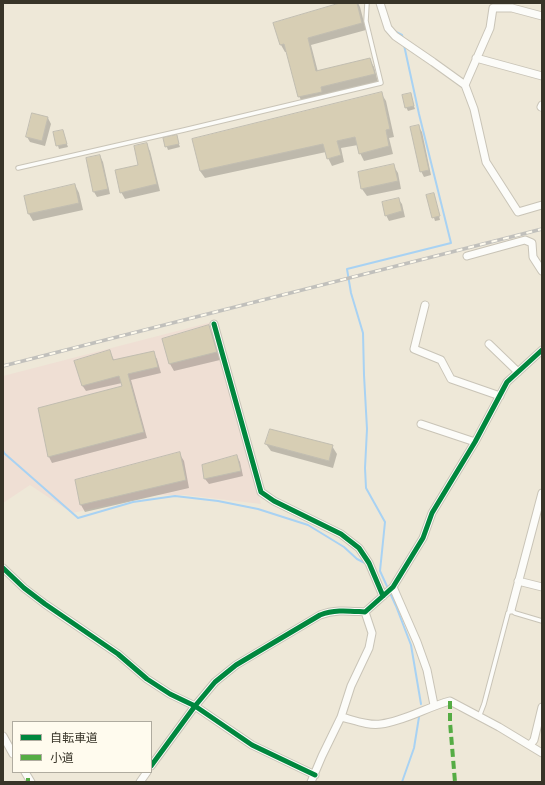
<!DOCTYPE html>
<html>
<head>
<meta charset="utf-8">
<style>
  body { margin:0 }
  #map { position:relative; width:545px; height:785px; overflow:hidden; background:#eee8d8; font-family:"Space Grotesk","Noto Sans JP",sans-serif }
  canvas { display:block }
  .frame { position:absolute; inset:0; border:4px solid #383428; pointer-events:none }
  .legend { position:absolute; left:12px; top:721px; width:140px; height:52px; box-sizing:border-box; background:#fffbee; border:1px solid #afab9f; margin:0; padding:5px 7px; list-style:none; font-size:12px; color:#383428 }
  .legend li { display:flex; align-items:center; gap:8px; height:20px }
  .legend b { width:20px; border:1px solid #afab9f }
</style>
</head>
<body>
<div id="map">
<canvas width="545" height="785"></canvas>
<div class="frame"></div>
<ul class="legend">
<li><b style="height:5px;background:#00873e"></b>自転車道</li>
<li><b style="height:5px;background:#55ac44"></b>小道</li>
</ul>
</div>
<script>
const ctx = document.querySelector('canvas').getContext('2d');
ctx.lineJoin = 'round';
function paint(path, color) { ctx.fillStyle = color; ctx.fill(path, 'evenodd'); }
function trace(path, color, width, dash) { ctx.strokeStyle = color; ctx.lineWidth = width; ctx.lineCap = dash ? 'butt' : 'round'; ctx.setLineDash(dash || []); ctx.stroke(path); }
const commercial = new Path2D(`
  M212,322l49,182 -76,-9h-28l-85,18 -42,-28 -27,18v-127z`);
const shadow = new Path2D(`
  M343,3h15l2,4 6,23 -55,15 7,27 51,-13 5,8 4,15 -53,13v4l-22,5 -4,-8 -12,-44h-2l-4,-7 -7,-22z
  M381,93l5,8 8,36 -5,1 4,16 -29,7 -4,-8 -2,-8 -17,3 3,14 -12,4 -4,-8 -2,-6 -121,26 -5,-7 -6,-32z
  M410,95l5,14 -7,2 -2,-4z
  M33,114l15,4 3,6 -6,22 -15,-4 -3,-5z
  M418,126l4,6 9,43 -7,2 -3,-6z
  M62,131l6,16 -9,2 -5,-16z
  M176,136l4,11 -12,3 -4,-11z
  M146,144l4,7 10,40 -35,8 -4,-7 18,-27z
  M100,156l3,6 7,32 -13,3 -3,-5z
  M393,165l5,8 3,16 -34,7 -5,-7 -3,-17z
  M75,185l4,8 4,17 -50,11 -4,-7 -4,-18z
  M434,194l6,26 -5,1 -8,-25z
  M398,199l4,5 3,13 -16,4 -3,-6z
  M209,327l4,7 7,26 -46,11 -4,-7z
  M110,352l4,8 39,-7 4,6 4,14 -30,7 16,58 -95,25 -3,-6 74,-70 -1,-4 -36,8 -4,-6z
  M266,444l66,2 5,8 -4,14 -62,-17z
  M179,453l5,8 5,27 -104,24 -4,-7z
  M237,456l3,6 3,14 -34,8 -4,-5 -2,-14z`);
const stream = new Path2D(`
  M394,31l8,4 1,4
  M404,45l15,69 32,129 -104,26 4,24 12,40 1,42 3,54 -2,39 1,20 19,34 -5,49 16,35 15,39 10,59
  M3,450l1,3 74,65 55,-16 42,-6 43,5 40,8 50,16 36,22 13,12 10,5
  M402,782l12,-34 5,-31`);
const building = new Path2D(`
  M340,3h17l5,20 -54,15 8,33 54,-13 5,16 -54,13 1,5 -24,5 -14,-53 -4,1 -7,-22z
  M382,92l8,37 -4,1 3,16 -30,8 -4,-17 -18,4 4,14 -14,4 -4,-15 -123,27 -8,-32z
  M411,93l3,13 -9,2 -3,-13z
  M32,113l16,4 -6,24 -16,-4z
  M419,125l10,45 -9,2 -10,-45z
  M63,130l4,14 -11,2 -3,-14z
  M177,135l2,9 -14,3 -2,-9z
  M147,143l10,41 -37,9 -5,-23 23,-5 -4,-19z
  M100,155l8,34 -15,3 -7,-34z
  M394,164l4,17 -37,8 -3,-17z
  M75,184l4,19 -51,11 -4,-18z
  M434,193l6,23 -8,2 -6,-23z
  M399,198l3,13 -17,5 -3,-14z
  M209,325l8,27 -48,12 -7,-25z
  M110,350l3,10 41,-9 4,16 -30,7 16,58 -96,25 -10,-49 84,-22 -3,-10 -37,10 -8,-25z
  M270,429l63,16 -4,16 -64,-17z
  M180,452l6,28 -106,25 -5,-25z
  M237,455l4,16 -37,8 -2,-14z`);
const lane = new Path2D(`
  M18,168l166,-38 197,-47 -15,-62 1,-18
  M479,717l5,-13 24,-91 3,-3 4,3 27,8`);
const street = new Path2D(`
  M380,3l8,25 7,8 38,26 32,23 9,24 12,53 32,50 24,-7
  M476,58l66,18
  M465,85l25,-57 3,-20h19l30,8
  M541,107l1,-2
  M467,256l58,-16 7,3 1,14 9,14
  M425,305l-11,44 27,11 10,19 49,17
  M214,324l47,168 13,9 67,33 18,14 10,15 14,33
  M489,344l29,28
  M421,424l54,18
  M3,568l21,20 21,16 73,50 29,25 23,15 25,12 57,39 63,30
  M518,581l24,6
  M393,587l24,55 10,28 7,35
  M511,610l31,-117
  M341,717c13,3 27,9 40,7 24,-3 46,-17 69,-23l49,26 43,26
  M3,736l10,18
  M530,745l4,-5 8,-33
  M151,766l44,-60 20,-24 21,-17 84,-50c15,-6 29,-4 45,-3l28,-25 30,-49 9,-25 43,-71 32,-60 35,-32
  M25,772l6,10
  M140,782l7,-10
  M311,782l11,-26 19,-39 10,-31 18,-38 3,-15 -7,-21`);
const rail = new Path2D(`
  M3,366l539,-137`);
const quiet = new Path2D(`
  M450,701v21l5,60
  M28,782v-4`);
const cycleway = new Path2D(`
  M214,324l47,168 13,9 67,33 18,14 10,15 14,33
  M3,568l21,20 21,16 73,50 29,25 23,15 25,12 57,39 63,30
  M151,766l44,-60 20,-24 21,-17 84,-50c15,-6 29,-4 45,-3l28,-25 30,-49 9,-25 43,-71 32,-60 35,-32`);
paint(commercial, '#efdfd4');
paint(shadow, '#0003');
trace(stream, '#a8d2f3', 2);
paint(building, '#d7ceb4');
trace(building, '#c1bdb0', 1);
trace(lane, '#c9c4b7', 5.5);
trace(street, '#c9c4b7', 9);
trace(lane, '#fcfcf9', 3.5);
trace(street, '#fcfcf9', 7);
trace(rail, '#c1c0bc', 3.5);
trace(rail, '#fffbee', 2, [6]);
trace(quiet, '#55ac44', 4, [8, 4]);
trace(cycleway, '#00873e', 5);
</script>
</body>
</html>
